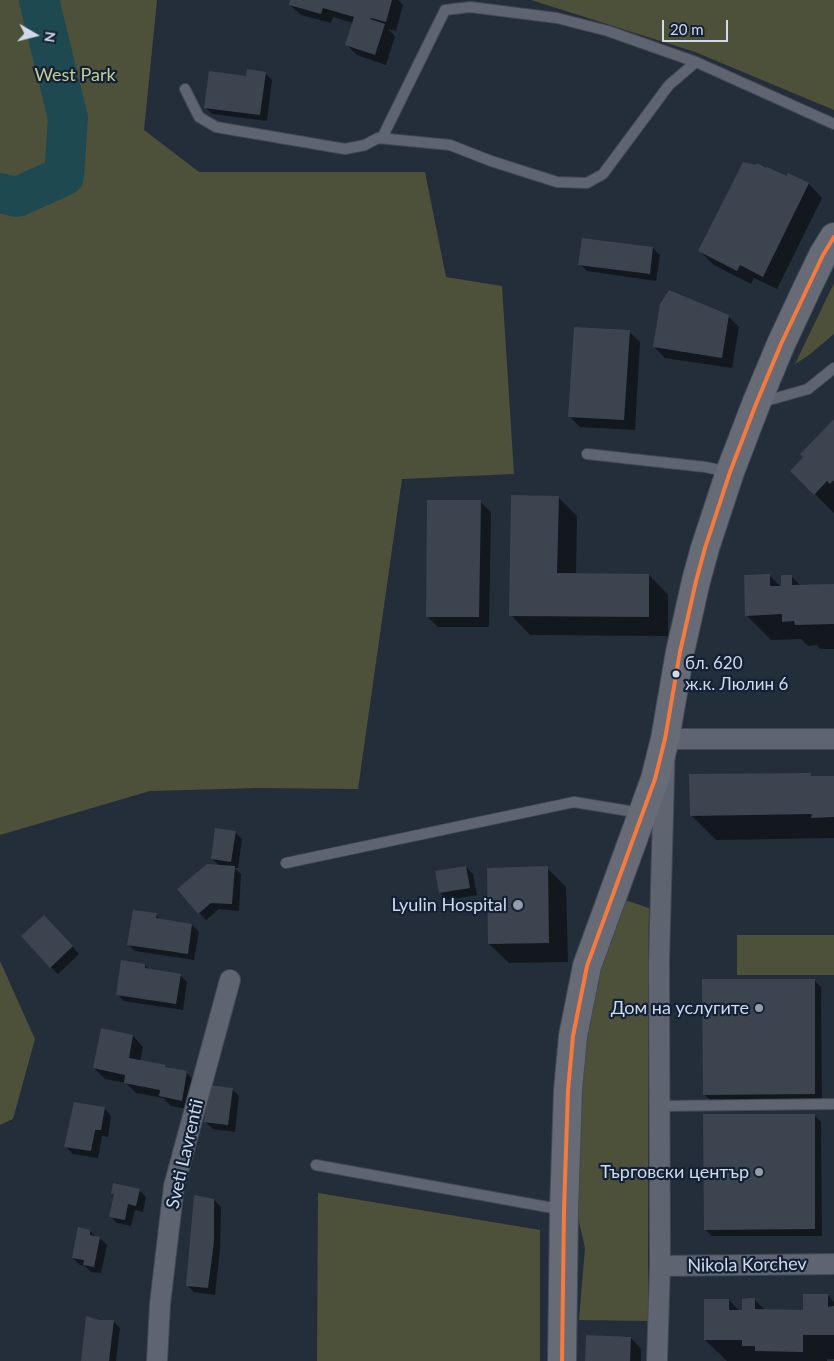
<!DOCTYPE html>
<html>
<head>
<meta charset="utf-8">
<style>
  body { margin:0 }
  #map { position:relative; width:834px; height:1361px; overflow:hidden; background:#242d3a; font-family:Lato,sans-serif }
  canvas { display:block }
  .north { position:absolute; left:10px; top:10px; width:50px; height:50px; -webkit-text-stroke:4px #132137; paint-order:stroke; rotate:98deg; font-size:14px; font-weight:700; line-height:20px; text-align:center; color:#d0dae9 }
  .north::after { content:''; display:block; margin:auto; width:18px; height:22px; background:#d0dae9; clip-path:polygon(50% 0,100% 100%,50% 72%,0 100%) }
  .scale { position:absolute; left:662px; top:20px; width:66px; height:22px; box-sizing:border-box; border:2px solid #d0dae9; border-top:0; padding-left:6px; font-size:15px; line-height:18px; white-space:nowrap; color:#d0dae9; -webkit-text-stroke:4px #132137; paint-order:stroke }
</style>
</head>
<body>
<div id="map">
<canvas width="834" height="1361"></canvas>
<div class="north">N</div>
<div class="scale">20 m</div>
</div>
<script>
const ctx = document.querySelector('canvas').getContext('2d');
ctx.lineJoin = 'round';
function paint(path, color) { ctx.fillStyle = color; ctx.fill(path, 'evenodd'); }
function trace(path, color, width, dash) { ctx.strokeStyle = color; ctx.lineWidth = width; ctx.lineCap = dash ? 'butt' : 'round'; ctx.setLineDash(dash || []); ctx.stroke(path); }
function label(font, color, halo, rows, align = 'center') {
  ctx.font = font + ' Lato,sans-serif'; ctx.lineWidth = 4.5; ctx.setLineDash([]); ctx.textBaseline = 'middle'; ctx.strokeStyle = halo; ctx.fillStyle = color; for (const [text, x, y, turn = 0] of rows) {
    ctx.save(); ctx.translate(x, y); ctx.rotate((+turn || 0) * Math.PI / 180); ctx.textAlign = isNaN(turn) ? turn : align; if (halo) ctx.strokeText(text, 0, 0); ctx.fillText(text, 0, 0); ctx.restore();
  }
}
const green = new Path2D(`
  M0,0h157l-13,130 55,42h226l21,105 56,9 12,188 -112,5 -44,310 -100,-1 -108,3 -150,44z
  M531,0h303v110l-139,-58z
  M834,283v51l-25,21 -14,9z
  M622,899l27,9 -1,56v357l-69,-1 6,-72 -9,-39 6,-172 14,-68z
  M737,935h97v40h-97z
  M0,961l35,78 -22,80 -13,6z
  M318,1193l222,37v131h-223z`);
const shadow = new Path2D(`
  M291,0h107l5,5 -7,26 -8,-2 7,7 -9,29 -29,-10 -11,-11 7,-21 -20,-6 -2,6 -30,-8 -11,-10z
  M265,73l7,7 -5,41 -55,-7 -7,-7 42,-30z
  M789,174l20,10 13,14 -45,91 -23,-11 -3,6 -37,-19 -14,-14 87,-73z
  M653,248l7,7 -4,26 -69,-10 -7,-7z
  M728,316l11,11 -7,41 -67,-10 -11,-11z
  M629,332l11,10 -5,88 -55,-3 -11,-11z
  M834,421v92l-42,-42z
  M558,497l19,19 -1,59h73l19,20v41l-138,-1 -19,-20z
  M480,502l11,10 -2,115h-51l-11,-11z
  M770,576l12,12 9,-12 10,10 33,-1v64h-14l-3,-4 -9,1 -7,-7 -30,1 -25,-25z
  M810,774l3,3h21v61l-118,2 -25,-25z
  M235,832l7,7 -4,29h-4l7,6 -2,37 -20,-2 -13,11 -27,-30 41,-24 -8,-7z
  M466,867l7,7 4,21 -30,5 -7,-7 -4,-21z
  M547,868l19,19 2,75 -59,1 -20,-19z
  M156,915l6,6 30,4 7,7 -5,28 -59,-9 -7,-7z
  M51,923l28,31 -21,20 -7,-7z
  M145,965l6,6 29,4 7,7 -4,28 -59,-9 -7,-7z
  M814,980l7,7 1,114h-111l-7,-7z
  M102,1030l31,6 10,11 -3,14 25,5 4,3 17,3 11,11 -5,27 -21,-4 -8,-8 -27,-5 -10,-10 -21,-4 -11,-11z
  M232,1089l7,7 -4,36 -22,-3 -7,-7z
  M104,1108l7,8 -3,21 -6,-1 -4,22 -25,-4 -7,-7z
  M814,1115l7,7 1,114h-110l-7,-7z
  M139,1190l7,7 -3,15 -8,-2 -4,16 -14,-3 -7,-7 5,-20 -3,-3z
  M214,1200l7,7 -1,43 -5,45 -21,-3 -7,-7z
  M90,1231l6,6 4,1 7,7 -6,28 -10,-1 -6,-6 -5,-1 -7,-7z
  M828,1295l6,7v57h-7v2h-100l-22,-21 24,-40 11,12 15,-12 11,11h39z
  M99,1321h14l7,7 -4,33h-34z
  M631,1338l10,11v12h-55z`);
const river = new Path2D(`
  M0,193l17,4 47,-21 4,-58 -29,-118`);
const building = new Path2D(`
  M290,0h102l-6,22 -15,-4 -1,1 15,5 -10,31 -30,-10 9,-28 -31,-9 -2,6 -32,-9z
  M247,69l19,3 -6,43 -56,-7 5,-37 37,5z
  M743,162l13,3 1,-2 9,5 1,-1 20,9 1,-3 21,10 -46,94 -23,-12 -3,6 -39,-20z
  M582,238l71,9 -3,27 -72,-9z
  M669,290l60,25 -7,43 -69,-11 7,-43z
  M574,327l56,3 -6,90 -56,-3z
  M834,419v61l-4,4 -3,-3 -13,14 -24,-24 13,-14 -3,-3z
  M511,495l48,1 -2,77 92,1v43l-140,-1z
  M427,500h54l-2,117h-53z
  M770,574v12h11v-11h11v10l42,-1v40l-39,1 -1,-4 -12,1v-8l-37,2 -1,-41z
  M811,773v3h23v41l-23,1 1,-4 -122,2 -1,-42z
  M215,828l21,3 -5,31 -20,-3z
  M207,864l28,2 -3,38 -21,-1 -13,11 -21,-25z
  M466,866l4,22 -31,5 -4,-22z
  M548,866l1,77 -61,1 -1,-76z
  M133,910l24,3 -1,5 36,6 -4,30 -61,-9z
  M44,915l29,31 -23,22 -29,-32z
  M121,960l24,4v4l36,6 -5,30 -60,-9z
  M702,979h113v115l-112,1z
  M101,1028l32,7 -4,23 37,7 -1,2 22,4 -5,30 -23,-5 1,-6 -36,-7 1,-8 -32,-7z
  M209,1085l24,3 -5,37 -24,-3z
  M74,1102l31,5 -4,23h-6l-4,21 -27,-4z
  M703,1114h112v115l-111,1z
  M113,1183l27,6 -4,17 -8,-2 -3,16 -16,-3 5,-23h-3z
  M194,1195l20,4v43l-6,46 -22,-2z
  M78,1227l12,3v5l10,2 -6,30 -11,-2 1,-5 -12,-2z
  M803,1294h25v13l6,-1v29h-31v17l-48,-1v-5h-13v-6h-38v-41h25v11h13v-11l7,-1h6v11l48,1z
  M86,1316l13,4h15l-5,41h-28z
  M586,1335l45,2 -1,24h-45z`);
const lane = new Path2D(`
  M185,89l14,28 17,10 129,22 20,-4 13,-7 72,7 41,16 66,21 30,1 16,-9 66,-89 27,-23 138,62
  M382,138l63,-128 25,-3 87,11 51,13 88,31
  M762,402l46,-13 26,-21
  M587,454l118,13 24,5
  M286,863l288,-61 67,11
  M660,1106l174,-2
  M316,1165l248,45`);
const street = new Path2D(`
  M660,1266l174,-2
  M157,1361l3,-57 14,-118 56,-206
  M657,1361l3,-95 -1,-304 6,-223h169`);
const secondary = new Path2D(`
  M562,1361l2,-151 4,-120 5,-54 14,-70 68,-187 10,-40 15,-87 16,-71 9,-33 25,-76 26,-68 25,-60 28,-60 14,-29 11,-18`);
const bus1 = new Path2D(`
  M562,1361l2,-151 4,-120 5,-54 14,-70 68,-187 10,-40 15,-87 16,-71 9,-33 25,-76 26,-68 25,-60 42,-89 11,-18`);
const markers = [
  [676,674,4.5,"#d0dae9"],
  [518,905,6,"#949dac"],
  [759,1008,5,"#949dac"],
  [759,1172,5,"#949dac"]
];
const busNames = [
  ["бл. 620",685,664],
  ["ж.к. Люлин 6",685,685]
];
const parkNames = [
  ["West Park",75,75]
];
const poiNames = [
  ["Lyulin Hospital",507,905],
  ["Дом на услугите",749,1008],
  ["Търговски център",749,1172]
];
const streetNames = [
  ["Sveti Lavrentii",185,1154,-77],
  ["Nikola Korchev",747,1265,-1]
];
paint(green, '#4e513a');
paint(shadow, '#0007');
trace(river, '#1f4951', 40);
paint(building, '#3c444f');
trace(lane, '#424954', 12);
trace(street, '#424954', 22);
trace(secondary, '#424954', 30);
trace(lane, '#5f6570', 10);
trace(street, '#5f6570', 20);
trace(secondary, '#666b76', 28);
trace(bus1, '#f6793e', 4);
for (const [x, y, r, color] of markers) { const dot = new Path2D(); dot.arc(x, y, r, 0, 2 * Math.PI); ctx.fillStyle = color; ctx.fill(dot); trace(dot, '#132137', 2); }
label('17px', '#d0dae9', '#132137', busNames, 'left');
label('18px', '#c6ce91', '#132137', parkNames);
label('18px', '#d0dae9', '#132137', poiNames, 'right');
label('18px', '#d0dae9', '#132137', streetNames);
</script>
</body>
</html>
